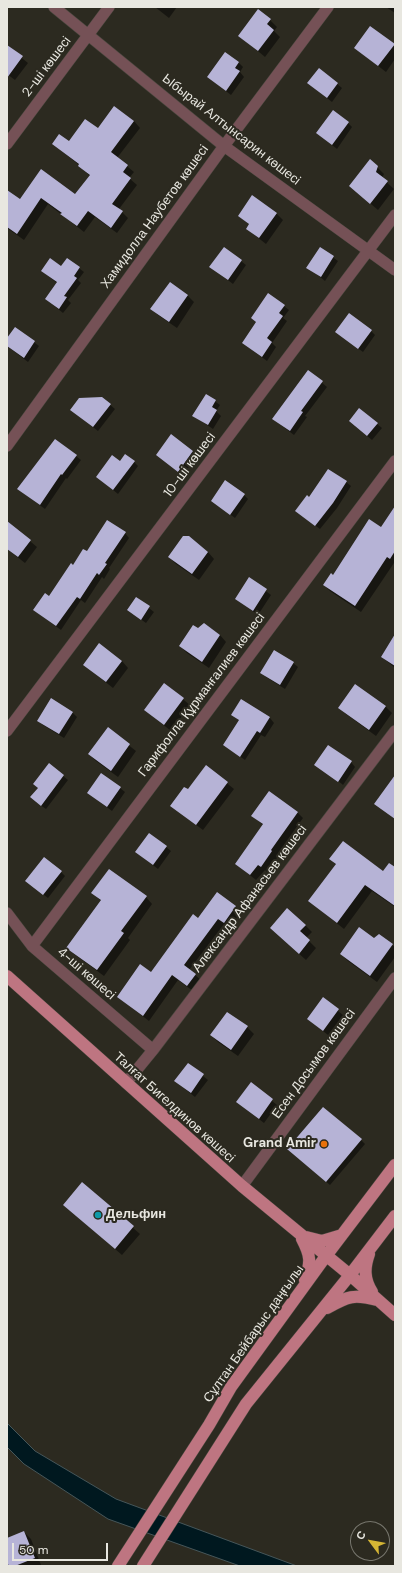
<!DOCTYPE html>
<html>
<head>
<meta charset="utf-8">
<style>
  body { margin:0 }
  #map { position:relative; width:402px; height:1573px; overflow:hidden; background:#2c2a20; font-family:"DM Sans",sans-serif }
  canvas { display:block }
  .frame { position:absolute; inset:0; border:8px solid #e8e7e0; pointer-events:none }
  .north { position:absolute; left:350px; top:1521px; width:40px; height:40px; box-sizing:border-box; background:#2c2a20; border:1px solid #77766d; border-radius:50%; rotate:302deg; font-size:11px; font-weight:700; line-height:16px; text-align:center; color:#e8e7e0 }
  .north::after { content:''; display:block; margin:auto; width:14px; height:18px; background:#d5b534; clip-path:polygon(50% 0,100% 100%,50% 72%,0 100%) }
  .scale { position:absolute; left:12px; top:1543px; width:96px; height:18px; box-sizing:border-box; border:2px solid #e8e7e0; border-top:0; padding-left:5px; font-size:12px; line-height:14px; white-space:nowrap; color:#e8e7e0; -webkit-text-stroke:3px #2c2a20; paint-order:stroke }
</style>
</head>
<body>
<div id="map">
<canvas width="402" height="1573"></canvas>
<div class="frame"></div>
<div class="north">С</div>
<div class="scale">50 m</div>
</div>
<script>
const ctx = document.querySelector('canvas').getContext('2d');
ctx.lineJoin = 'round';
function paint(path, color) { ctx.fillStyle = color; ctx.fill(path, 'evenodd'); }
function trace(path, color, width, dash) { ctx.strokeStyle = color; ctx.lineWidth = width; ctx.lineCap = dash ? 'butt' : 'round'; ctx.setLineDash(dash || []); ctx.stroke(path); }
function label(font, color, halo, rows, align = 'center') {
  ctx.font = font + ' "DM Sans",sans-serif'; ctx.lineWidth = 4; ctx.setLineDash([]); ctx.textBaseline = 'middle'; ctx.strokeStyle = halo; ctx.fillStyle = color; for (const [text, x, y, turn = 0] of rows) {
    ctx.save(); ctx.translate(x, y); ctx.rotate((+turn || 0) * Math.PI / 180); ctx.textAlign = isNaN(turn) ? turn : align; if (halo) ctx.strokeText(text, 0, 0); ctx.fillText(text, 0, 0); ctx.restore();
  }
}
const water = new Path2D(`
  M7,1423l28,28 81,48 181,67h-57l-132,-47 -84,-55 -17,-17z`);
const shadow = new Path2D(`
  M155,7h22l-8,11z
  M386,7h9v6z
  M270,20l7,7 -3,4 6,6 -15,20 -26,-22z
  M394,45l1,14 -9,13 -31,-24z
  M7,46l21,17 -13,17 -8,-6z
  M239,63l4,4 -3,5 4,5 -13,18 -23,-18z
  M319,69l23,19 -10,14 -19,-15z
  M134,121l6,7 -23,30 17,14 -5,6 8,7 -18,24 9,9 -11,15 -22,-16 -11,15 -36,-28 -24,36 -17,-12v-28h13l21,-29 34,25 15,-20 -11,-11 -26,-21 16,-1 29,-14z
  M348,123l4,4 -15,22 -20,-16z
  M377,167l7,7 -2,4 12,11 -16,21 -28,-24z
  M276,213l7,7 -17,24 -19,-15 3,-4 -11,-9z
  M224,248l22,17 -13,19 -22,-17z
  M320,248l18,13 -13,20 -17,-14z
  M67,259l17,13 -6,8 3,3 -13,17 3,3 -8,10 -17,-14 11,-16 -15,-12 19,-4z
  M170,283l18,13 6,6 -17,26 -19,-13 -6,-6z
  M268,294l21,16 -6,8 4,3 -15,22 4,4 -9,14 -19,-14 9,-24 -5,-5z
  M15,328l24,18 -11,16 -21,-16v-6z
  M371,331l4,4 -12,17 -27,-20z
  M308,371l19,16 -22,29 2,1 -13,18 -21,-16z
  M206,395l14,10 -4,6 5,5 -8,13 -19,-13z
  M102,398l13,11 -17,22 -22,-17z
  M377,424l5,4 -10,12 -17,-14z
  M171,436l26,20 -14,19 -21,-16z
  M55,440l26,20 -14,19 -1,-1 -21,31 -22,-16z
  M121,462h13l4,4 -20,28 -16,-13z
  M346,482l5,4 -14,22 -17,21 -19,-14z
  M244,495l4,4 -13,19 -23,-17z
  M395,508v55h-1l-33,49 -31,-21 -6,-6 57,-57z
  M7,522l30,25 -12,16 -18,-14z
  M125,533l4,5 -20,30 1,1 -6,10 -2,-2 -17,26 -4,-3 -20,30 -22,-16 11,-17 37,-45z
  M208,552l6,7 -15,21 -23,-16 -7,-7z
  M250,579l21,16 -13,20 -22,-16z
  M136,598l18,14 -8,11 -18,-13z
  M204,625l16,10 6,7 -17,26 -22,-15 -7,-7z
  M395,639v29l-13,-11z
  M122,661l6,7 -15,20 -29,-23z
  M293,663l5,4 -13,22 -19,-12 -4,-4z
  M164,684l26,21 -19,26 -26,-21z
  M356,685l30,22 6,6 -16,23 -30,-22 -6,-6z
  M242,701l28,17 4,5 -9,14 -4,-2 -16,25 -21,-15 16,-24 -7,-6z
  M72,712l5,5 -13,21 -21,-13 -4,-4z
  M108,729l28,22 -18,26 -22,-16 -7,-7z
  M351,762l4,5 -12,18 -1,-1 -23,-17z
  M49,765l19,15 -22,29 -10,-7 2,-14z
  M207,767l27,22 -31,41 -32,-24 17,-15z
  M102,774l23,18 -13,19 -24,-18z
  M297,812l6,6 -27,38 1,2 -10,14 -2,-2 -9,10 -20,-16 27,-39 -10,-9z
  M166,847l5,4 -13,18 -17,-13z
  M331,859l52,13 12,-4v39l-23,-16 -28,38 -35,-28 27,-36z
  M61,872l4,4 -17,22 -17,-13z
  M93,893l53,4 6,7 -24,34 2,2 -26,36 -30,-22 -7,-6 34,-47z
  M235,906l6,6 -11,15 -6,-3 -35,46 12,10 -8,11 -15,-11 -29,41 -31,-24 33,-24 48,-53z
  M305,925l7,7 -6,6 10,10 -10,12 -28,-25z
  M374,940l18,5 3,2v10l-18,25 -29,-21 -7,-7z
  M323,999l20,16 -15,20 -20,-16z
  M247,1027l7,7 -16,22 -20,-14 -7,-7z
  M188,1064l20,16 -13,17 -15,-12z
  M251,1084l26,21 -13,18 -22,-17z
  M361,1140l4,4 -35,41 -37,-31z
  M82,1183l58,51 -18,21 -51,-44z
  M24,1532l7,7 10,26 -31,1 -3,-7v-20z`);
const building = new Path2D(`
  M258,9l13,10 -4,5 7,6 -16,21 -20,-15z
  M370,26l25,18 -17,22 -24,-18z
  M7,45l16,11 -16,22z
  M225,52l14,10 -4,6 5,3 -14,20 -19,-14z
  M319,68l19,15 -11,15 -20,-15z
  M114,106l20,15 -23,31 17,13 -5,7 8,6 -19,26 11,7 -12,17 -23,-17 -11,15 -17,-12 2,-1 -21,-15 -24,36 -10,-7v-37l13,9 21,-30 34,25 15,-19 -12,-9 1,-2 -27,-20 7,-10 10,7 16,-22 13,9z
  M333,110l16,12 -17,23 -16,-12z
  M370,159l8,7 -2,6 12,9 -18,23 -21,-18z
  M252,195l25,18 -18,25 -13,-9 3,-5 -11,-8z
  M224,247l18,13 -14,20 -19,-13z
  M320,247l14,9 -13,21 -15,-9z
  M50,258l11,8 6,-8 13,9 -6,9 3,2 -13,18 3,1 -8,12 -14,-10 12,-17 -16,-11z
  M170,282l18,13 -19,27 -19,-13z
  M268,293l17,12 -6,8 4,3 -16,22 5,4 -10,15 -20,-14 14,-21 -5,-4z
  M349,313l23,17 -14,19 -23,-17z
  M15,327l20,14 -11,17 -17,-12v-8z
  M308,370l15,11 -22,30 2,1 -13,19 -18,-12z
  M206,394l10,6 -4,7 5,3 -9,15 -16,-9z
  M102,397l9,7 -18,23 -23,-17 9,-12z
  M359,408l19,15 -11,13 -18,-15z
  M171,434l22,17 -15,21 -22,-17z
  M55,439l22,16 -15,20 -1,-1 -21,31 -23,-16z
  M125,454l10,7 -22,29 -17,-13 16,-22 8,6z
  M328,469l19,12 -14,22 -18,23 -20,-15 12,-16 2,2z
  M225,480l20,14 -15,21 -19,-14z
  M395,506v45l-5,8 -3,-2 -32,49 -32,-21 8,-12 2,2 36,-56 12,8z
  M107,520l19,12 -21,31 2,1 -8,11 -2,-2 -17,26 -3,-2 -21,29 -23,-16 12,-17 4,3 22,-33 2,2 10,-16 4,2z
  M7,521l24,19 -13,17 -11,-8z
  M183,536h6l19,16 -16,22 -24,-17z
  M249,577l18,12 -14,22 -18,-12z
  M136,597l14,9 -9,14 -14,-10z
  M204,623l16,12 -18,27 -23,-16 14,-21 5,3z
  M395,634v32l-14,-9z
  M99,643l23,18 -16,21 -23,-17z
  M274,650l20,12 -14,23 -20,-12z
  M164,683l20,15 -20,27 -20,-15z
  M355,684l31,22 -17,24 -31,-22z
  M51,698l22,14 -14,22 -22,-13z
  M241,699l29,18 -10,16 -3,-2 -17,26 -17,-12 16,-25 -8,-5z
  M108,727l22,17 -19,27 -23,-17z
  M328,745l24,16 -14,21 -24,-17z
  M49,763l15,12 -23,31 -11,-9 8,-9 -5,-4z
  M206,765l22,17 -32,43 -26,-19 14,-19 4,2z
  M101,773l20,14 -14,20 -20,-14z
  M395,775v44l-21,-15z
  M269,791l29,21 -27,38 1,1 -11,16 -3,-2 -8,10 -15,-11 28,-40 -12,-8z
  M149,833l18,13 -14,19 -18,-13z
  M343,841l40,30 6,-8 6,4v39l-30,-21 -28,38 -29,-22 28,-37 -7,-5z
  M44,857l18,14 -19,24 -18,-14z
  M109,869l38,27 -26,35 3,2 -27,37 -31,-22 35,-48 -10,-7z
  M217,892l19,14 -12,17 -6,-4 -34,46 12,9 -9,12 -15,-11 -29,41 -26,-19 23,-33 11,8 42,-58 5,4z
  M287,908l19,17 -6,6 10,9 -11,14 -29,-26z
  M359,927l15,11 5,-4 14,10 -23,32 -30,-22z
  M323,997l16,12 -16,22 -16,-12z
  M227,1012l21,14 -17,24 -21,-15z
  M188,1063l16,11 -13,19 -17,-12z
  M251,1082l22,17 -14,20 -23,-17z
  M323,1107l39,32 -36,43 -39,-33z
  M82,1182l52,44 -19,23 -52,-44z
  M24,1531l11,27 -20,8h-6l-2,-4v-24z`);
const street = new Path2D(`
  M54,7l170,139 171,124
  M7,144l102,-137
  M7,446l217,-300 104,-139
  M7,731l388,-516
  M7,913l25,33 121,104
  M32,946l363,-485
  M126,1083l27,-33 242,-319
  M242,1186l153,-208`);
const primary = new Path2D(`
  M7,976l235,210 108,89 45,40
  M306,1237l16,4 20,-6
  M302,1239c9,17 9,23 3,41
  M369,1254c-5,14 -5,25 3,38
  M327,1308c21,-12 27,-14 50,-8
  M118,1566l91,-141 22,-38 95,-131 69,-91
  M143,1566l103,-162 104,-129 45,-59`);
const markers = [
  [324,1144,4,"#e8710a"],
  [98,1215,4,"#0f9aa8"]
];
const streetNames = [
  ["2-ші көшесі",47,67,-53],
  ["Ыбырай Алтынсарин көшесі",231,130,38],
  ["Хамидолла Наубетов көшесі",155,217,-54],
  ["10-ші көшесі",190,465,-53],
  ["Гарифолла Құрманғалиев көшесі",202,695,-53],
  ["Александр Афанасьев көшесі",250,899,-53],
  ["4-ші көшесі",86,974,41],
  ["Есен Досымов көшесі",314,1064,-54],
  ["Талғат Бигелдинов көшесі",174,1108,42],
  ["Сұлтан Бейбарыс даңғылы",254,1334,-55]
];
const poiNames = [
  ["Grand Amir",316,1144],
  ["Дельфин",106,1215,"left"]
];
paint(water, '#00181f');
trace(water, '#465659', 1);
paint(shadow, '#0007');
paint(building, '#b6b3d6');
trace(street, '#4a483f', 12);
trace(primary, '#4a483f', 13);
trace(street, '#755156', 11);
trace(primary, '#be7581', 12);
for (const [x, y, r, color] of markers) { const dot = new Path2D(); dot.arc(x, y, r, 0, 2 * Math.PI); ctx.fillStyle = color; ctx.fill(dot); trace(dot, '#2c2a20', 1.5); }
label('13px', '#e8e7e0', '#2c2a20', streetNames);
label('bold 13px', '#e8e7e0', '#2c2a20', poiNames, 'right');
</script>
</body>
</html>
